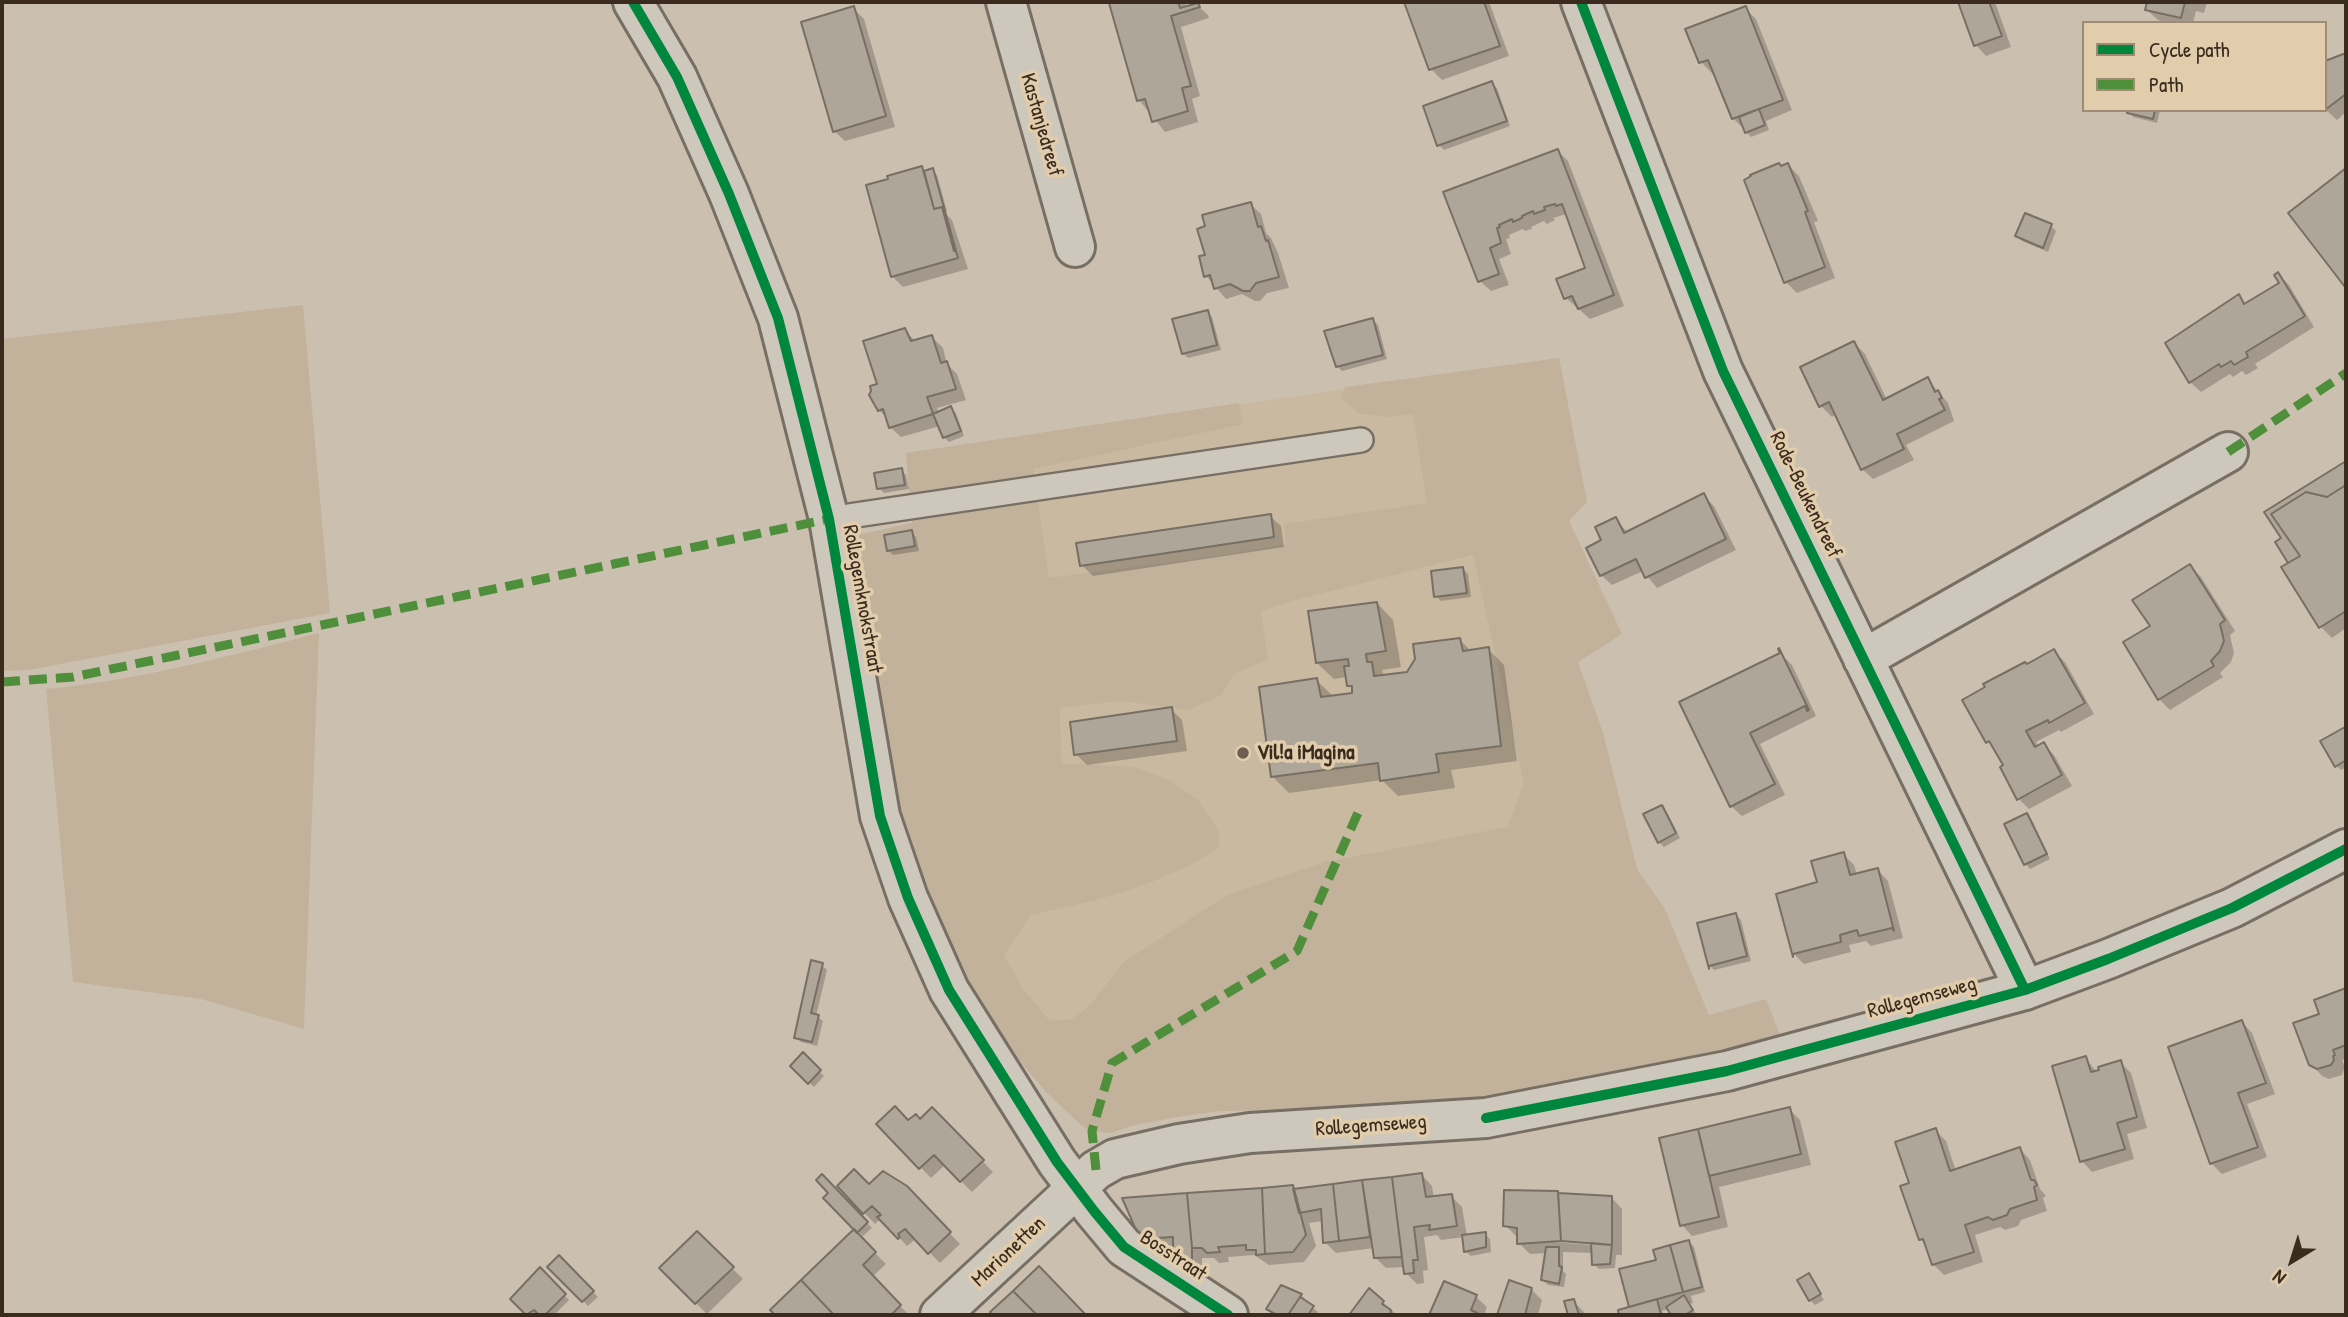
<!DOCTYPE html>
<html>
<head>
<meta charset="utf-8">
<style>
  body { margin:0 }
  #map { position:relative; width:2348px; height:1317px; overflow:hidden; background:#cbc0af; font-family:"Patrick Hand",sans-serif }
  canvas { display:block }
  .frame { position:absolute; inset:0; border:4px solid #3b2a1e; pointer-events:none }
  .legend { position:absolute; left:2082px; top:21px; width:245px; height:91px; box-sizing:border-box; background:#e1ccab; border:2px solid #9f8b73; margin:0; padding:9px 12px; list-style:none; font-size:21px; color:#3b2a1e }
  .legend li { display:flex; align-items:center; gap:14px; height:35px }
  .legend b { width:35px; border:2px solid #9f8b73 }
  .north { position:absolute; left:2257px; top:1226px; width:70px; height:70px; -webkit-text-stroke:5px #e1ccab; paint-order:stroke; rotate:218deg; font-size:19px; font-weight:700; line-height:28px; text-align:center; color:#3b2a1e }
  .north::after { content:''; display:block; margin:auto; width:24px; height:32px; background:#3b2a1e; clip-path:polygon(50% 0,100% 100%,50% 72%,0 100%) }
</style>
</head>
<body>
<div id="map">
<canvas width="2348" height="1317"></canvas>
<div class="frame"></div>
<ul class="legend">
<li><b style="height:9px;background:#00873e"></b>Cycle path</li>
<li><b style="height:9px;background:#4f8e3b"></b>Path</li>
</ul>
<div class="north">N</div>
</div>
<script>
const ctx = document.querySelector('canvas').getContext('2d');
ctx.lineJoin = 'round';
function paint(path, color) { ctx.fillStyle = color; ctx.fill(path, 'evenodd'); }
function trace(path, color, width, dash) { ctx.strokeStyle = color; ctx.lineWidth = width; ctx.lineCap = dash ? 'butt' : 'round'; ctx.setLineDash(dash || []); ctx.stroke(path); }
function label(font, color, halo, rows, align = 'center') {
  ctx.font = font + ' "Patrick Hand",sans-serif'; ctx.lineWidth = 7; ctx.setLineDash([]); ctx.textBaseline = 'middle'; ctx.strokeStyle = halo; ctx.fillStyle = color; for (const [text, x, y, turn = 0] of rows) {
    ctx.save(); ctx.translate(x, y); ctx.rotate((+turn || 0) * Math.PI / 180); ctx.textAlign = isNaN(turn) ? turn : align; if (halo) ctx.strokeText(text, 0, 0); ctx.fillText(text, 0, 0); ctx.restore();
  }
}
const built = new Path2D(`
  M1559,358l28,144 -18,19 53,113 -44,28 25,71 34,136 28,40 -106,179 -144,19 -194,4 -45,6 -45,9 -20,7 -19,-2 -10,-5 -35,-33 -199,-556 64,-14 -6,-70z`);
const green = new Path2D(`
  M303,305l27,308 -301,57 -27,1v-332z
  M1559,358l28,144 -18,19 53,113 -44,28 25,71 34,136 28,40 44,106 57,-16 14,36 -84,28 -137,25 -144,19 -194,4 -45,6 -45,9 -20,7 -19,-2 -10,-5 -35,-33 -87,-101 -48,-107 -64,-348 64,-14 -6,-70 333,-50 4,21 -210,45 16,109 170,-22 67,-12 -2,-20 143,-21 -14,-89 -24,3 -29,-3 -19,-16 4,-11zM1473,555l51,228 -16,44 -183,35 -98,33 -103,67 -34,43 -17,14 -23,2 -28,-33 -18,-33 27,-40c66,-14 131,-30 188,-67v-17l-20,-30 -31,-22 -35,-12 -72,-4 -1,-55 61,-7 68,9 32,-15 13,-21 34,-14 -7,-49 35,-11z
  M319,633l-15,396 -103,-30 -128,-17 -27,-293c92,-9 184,-33 273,-56z`);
const shadow = new Path2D(`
  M1121,2h64l1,6 11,-3 11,10 1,3 -28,9 19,69 -8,3 6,23 -33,10 -26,-32 -28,-95z
  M1406,2h83l20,54 -67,24 -11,-11z
  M1960,2h35l16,45 -25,9 -10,-11z
  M2149,2h58l-3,11 -8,-2 -3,12h-25l-10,-3 -11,-10z
  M853,8l11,11 31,108 -50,14 -11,-10z
  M1745,8l11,11 36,91 -26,11 3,9 -18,7 -18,-19 -19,-46 -2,1 -11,-11z
  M2346,54v58l-9,8 -12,-11v-46z
  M1492,83l5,5 13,38 -66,24 -5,-5z
  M2129,110h31l-3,13 -24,-6z
  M1558,151l10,10 56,145 -34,13 -24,-21 21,-28 -21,-56 -13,4 2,2 -8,4 -3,-3 -13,6 1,2 -7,2 -2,-2 -14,6 1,3 -4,1 5,15 -12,5 10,26 -18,6 -11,-10 -34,-88z
  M1788,165l11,11 19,45 -4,1 21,56 -38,15 -11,-11 -40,-101z
  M921,168l4,4 7,-2 5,5 10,36 -3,1 8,8 16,49 -65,18 -11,-11z
  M2346,170v116l-56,-73z
  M1250,204l11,10 5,19 5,5 7,15 11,35 -22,5 -7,8h-5l-13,-7 -16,5 -20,-23 1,-20z
  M2026,215l25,11 5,5 -8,21 -26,-11 -5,-5z
  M2278,274l11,11 25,42 -59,37 3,4 -12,7 -4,-4 -9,6 -3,-3 -29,18 -11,-10 48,-86 8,8 35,-20z
  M1207,312l5,5 9,33 -33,8 -5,-5z
  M1373,320l5,5 9,34 -45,12 -5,-5z
  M905,330l11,12 16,-5 11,11 4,16 10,10 9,26 -29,8 2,5 12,-4 5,4 8,23 -15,6 -5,-5 -4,-11 -39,11 -11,-10 -2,-8 -9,-9v-25z
  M1854,343l11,11 22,46 41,-20 20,23 6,18 -48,24 8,15 -41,19 -11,-10 -26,-55 -4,3 -11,-11z
  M2346,463v165l-14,10 -11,-11 -37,-59 7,-5 -8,-24 -16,-27z
  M901,470l5,5 3,14 -25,4 -5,-5z
  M1703,495l11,11 22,44 -79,38 -14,-17 -31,14 -11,-10 3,-34 12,-22 12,14z
  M1270,516l11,10 3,21 -191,29 -11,-11z
  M911,532l5,5 3,14 -26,4 -5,-5z
  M2190,566l11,11 34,54 -5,4 4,18 -3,9 -11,11 3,4 -53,33 -11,-11 -34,-56 27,-16z
  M1463,569l5,5 3,23 -30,4 -5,-5z
  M1377,603l16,17 8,47 -19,3 2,7 24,-4 52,-33 11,11 17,-2 16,16 13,96 -66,9 4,18 -57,8 -16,-16 -93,13 -16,-16 43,-97 17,16 21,-2v-3l-5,-6 -2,-8 -13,2 -17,-16z
  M2054,651l11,11 29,52 -33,18 -2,-2 -23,12 3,5 5,-2 10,10 18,31 -43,23 -10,-10 -14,-33 -9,-15 -8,-9 -23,-42z
  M1781,654l11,11 24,51 -56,28 25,51 -43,21 -11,-10 -50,-103z
  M1171,709l11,11 5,31 -100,14 -11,-11z
  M2345,729l1,38 -5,3 -5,-5z
  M1662,807l5,5 13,26 -16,9 -5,-5z
  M2027,815l5,5 18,39 -20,10 -4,-5z
  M1843,854l11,11 3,10 21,-5 10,11 15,57 -32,8 -5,-5 -17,4 2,7 -47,12 -11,-11z
  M1736,915l5,5 10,41 -37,9 -5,-5z
  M822,965l5,5 -11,46 7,5 -6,25 -16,-4 -5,-5z
  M2346,990v69l-4,1 3,7 -3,8 -13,4 -7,-3 -11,-12 10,-49 -5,-14z
  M2242,1022l10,11 23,61 -28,10 20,53 -45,17 -11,-11z
  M803,1055l21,21 -10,11 -21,-21z
  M2085,1058l12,14 23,-10 11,11 16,55 -20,6 7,25 -42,13 -10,-11z
  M932,1109l61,63 -21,20 -27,-27 -14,13 -53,-54 42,-3z
  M1789,1109l11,11 11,45 -92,22 9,40 -36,9 -10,-11 -21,-86z
  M1935,1130l11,11 10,30 64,-22 10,11 10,29 6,7 -3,2 4,13 -26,9 -3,6 -13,4 -5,-3 -25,8 8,27 -39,13 -11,-11 -6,-18 -7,-7 -8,-55z
  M1422,1175l10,11 2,12 17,-2 11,11 5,30 18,-3 5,5 1,13 -20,4 -5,-4 -2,-15 -23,3 -4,-5 -13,2 4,33 -5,1 1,12 -7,1 -11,-11 -1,-6 -19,1 -11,-11 -1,-9 -38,5 -11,-11 -2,-21 -14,2 7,23 -12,16 -35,3 -15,-10 -26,2 1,5 -10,1 -5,-5h-12v19l-16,-8 -11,-22 -23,2 -11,-11 154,-48z
  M822,1176l50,52 -9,8 -37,-38 5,-5z
  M839,1186l67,1 54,57 -20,19 -24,-24 -9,7 -26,-28 -6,6z
  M1612,1198l10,11v46h-6l-1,13 -16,1 -5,-5 -1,-11 -30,-1v19l3,3 -2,13 -16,-2 -5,-5 4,-27 -17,1 -11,-11v-6l-3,-1 -11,-11zM1552,1239l41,3v3l-41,-3z
  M854,1232l32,32 -14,13 37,38h-131l-6,-5z
  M697,1234l46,45 -36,35 -46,-46z
  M1689,1242l5,5 11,45 -14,4 2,7 -4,1 8,11h-24l-4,-6 -7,2 2,4h-43l-1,-3 12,-4 26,-47z
  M559,1258l39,39 -10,9 -38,-39z
  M1039,1268l45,47h-95z
  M540,1270l29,30 -15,15h-26l-16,-16z
  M1808,1275l16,25 -9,5 -5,-5z
  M1510,1282l21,7 11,11 -4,15h-39z
  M1445,1283l31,14 11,10 -3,8h-53z
  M1369,1290l25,22v3h-43z
  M1301,1295l5,5 -2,2 14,10 -2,3h-40l-8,-7z
  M1573,1301l11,11 1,3h-15l-3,-12z`);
const building = new Path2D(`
  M1115,2h63l2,6 18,-5 2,4 -29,9 20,70 -9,2 6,23 -36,11 -7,-23 -8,2 -28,-98z
  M1404,2h80l16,44 -71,24z
  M1958,2h31l13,34 -28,10z
  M2147,2h38l-4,16 -36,-8z
  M854,6l32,110 -53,16 -32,-110z
  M1746,6l37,94 -51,19 -24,-59 -9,3 -14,-34z
  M2346,53v41l-21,16v-49z
  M1492,81l15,40 -70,25 -14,-40z
  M1759,109l6,16 -20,8 -6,-16z
  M2127,110h28l-2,9 -26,-6z
  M1558,149l56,146 -36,14 -6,-13 -8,3 -8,-20 29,-11 -23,-64 -6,2 -1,-2 -11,3 1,3 -11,4 -1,-3 -11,5v2l-9,4 -1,-3 -13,6 1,2 -3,1 4,15 -11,5 9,26 -21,8 -35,-90z
  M1779,163l2,3 7,-3 20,48 -3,1 20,55 -41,16 -40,-103 7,-4 -1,-1z
  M922,166l12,43 8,-2 16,51 -67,19 -25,-92 22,-6 -1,-3z
  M933,168l23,83h-2l-12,-44 -8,2 -10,-38z
  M2346,168v118l-1,1 -57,-74z
  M1251,202l7,25 3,-1 5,15 2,-1 11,37 -23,6 -6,8h-7l-13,-7 -16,5 -4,-14 -6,2 -5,-21 6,-1 -8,-26 8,-3 -3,-11z
  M2025,213l27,11 -9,24 -28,-12z
  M2278,272l27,44 -59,36 2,5 -14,8 -3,-4 -10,6 -2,-3 -30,19 -24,-40 74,-49 5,10 35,-21 -5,-8z
  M1208,310l9,35 -35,9 -10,-35z
  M1373,318l10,37 -47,12 -12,-36z
  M905,328l6,13 21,-6 9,28 6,-2 9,28 -29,8 6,17 -44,14 -6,-19 -5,2 -9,-16 2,-4 -1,-5 7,-2 -14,-43z
  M1854,341l29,59 45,-23 7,15 3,-2 4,8 -3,1 6,11 -48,24 7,15 -43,21 -32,-68 -10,5 -19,-40z
  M951,406l10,25 -18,7 -10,-24z
  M2346,461v24l-19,12 -21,-5 -35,22 29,42 -12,7 -13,-21 6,-4 -17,-26z
  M902,468l3,17 -28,4 -3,-16z
  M2346,485v126l-27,17 -38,-61 19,-11 -29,-42 35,-22 21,5z
  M1704,493l22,46 -81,39 -9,-19 -36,17 -14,-28 15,-8 -6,-13 21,-10 8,16z
  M1271,514l3,23 -194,29 -4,-23z
  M912,530l3,16 -28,5 -3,-16z
  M2190,564l35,56 -5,4 4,17 -4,10 -9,10 3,5 -56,34 -35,-58 27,-16 -18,-26z
  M1463,567l4,26 -33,4 -3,-26z
  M1377,602l9,49 -20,3 1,8h5l2,14 33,-4 8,-13 -2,-15 47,-6 3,13 26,-4 12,99 -65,8 3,18 -59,9 -2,-18 -107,14 -12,-90 58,-9 4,19 31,-4v-7h-5l-3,-20h5l-1,-7 -32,4 -8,-52z
  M1779,648l30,62 -2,1 -2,-5 -55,27 25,51 -45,23 -51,-105 101,-49 -2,-4z
  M2054,649l31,54 -36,20 -1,-3 -22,11 9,16 9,-5 18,33 -45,25 -17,-33 3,-2 -14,-24 -3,2 -24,-43 23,-13 -2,-3 42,-22 2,2z
  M1172,707l5,34 -103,14 -4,-33z
  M2345,727l1,33 -11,7 -15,-26z
  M1662,805l14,28 -18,10 -15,-29z
  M2027,813l20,41 -23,11 -20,-41z
  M1844,852l6,23 28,-7 16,63 -2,-3 -33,8 -2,-6 -17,5 1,7 -48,12v3l-17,-63 41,-12 -6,-21z
  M1736,913l11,43 -38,10v3l-12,-46z
  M811,960l12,3 -12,50 8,2 -7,27 -18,-4z
  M2346,988v57l-13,5 2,5 -2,1 1,4 -3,5 -14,4 -8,-4 -16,-42 26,-9 -5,-14z
  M2242,1020l24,63 -28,10 20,54 -48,17 -42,-117z
  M803,1052l18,18 -13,14 -18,-18z
  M2086,1056l5,16 8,-2 -1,-3 23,-7 16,57 -20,6 8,26 -45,13 -28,-96z
  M895,1106l13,14 8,-6 4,5 12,-12 52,53 -24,22 -26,-27 -15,14 -43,-45z
  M1790,1107l11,47 -92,22 -11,-47z
  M1936,1128l14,43 70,-24 11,33h3l3,5 -3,2 3,13 -27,9 -3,6 -14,5 -5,-3 -23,8 9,27 -42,13 -9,-26 -4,1 -19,-54 9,-3 -14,-41z
  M1698,1129l21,88 -39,9 -21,-88z
  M854,1169l15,15 14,-13 24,15 44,46 -23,22 -23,-25 -7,5 2,3 -2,2 -21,-22 4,-2 -9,-9 -9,8 -26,-28z
  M1422,1173l4,24 26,-3 5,32 -28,4 1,-5 -16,2 4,33h-5l1,13 -10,1 -12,-97z
  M822,1174l46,48 -11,11 -34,-35 5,-5 -12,-13z
  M1392,1177l10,80 -28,1 -12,-78z
  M1362,1180l8,57 -31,4 -6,-57z
  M1333,1184l6,57 -16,2 -2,-34 -22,4 -6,-24z
  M1293,1185l13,50 -13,17 -28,2 -3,-66z
  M1262,1188l3,66 -9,1v-5h-10v-5l-28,2 2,5 -13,1 -5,-5h-10l-5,-55z
  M1504,1190l54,1 3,50 -44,3v-16l-14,-2z
  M1187,1193l5,55v19l-19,-8v-22l-33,2 -18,-41z
  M1558,1193l54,3v49l-51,-4z
  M854,1229l22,23 -13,13 38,40 -10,10h-57l-33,-35z
  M697,1231l37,36 -39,37 -36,-36z
  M1486,1232v15l-22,5 -2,-17z
  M1689,1240l13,47 -19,5 -13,-47z
  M1591,1243l21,2 -2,19 -18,1z
  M1670,1245l13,47 -54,15 -10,-38 37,-9 -3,-10z
  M1546,1247h13v19l3,1 -3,17 -18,-4z
  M559,1255l35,36 -12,11 -35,-35z
  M1039,1266l47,49h-49l-24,-24z
  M540,1267l26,27 -21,21h-6l-5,-5 -8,5 -16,-16z
  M1809,1273l12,21 -12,7 -12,-21z
  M801,1280l33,35h-59l-5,-5z
  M1509,1280l23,8 -7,27h-28z
  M1444,1281l33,14 -6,15 6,3 -1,2h-47z
  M1281,1285l21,9 -14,21h-11l-11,-6z
  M1369,1288l15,13 -2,3 9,6 -1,5h-41z
  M1013,1291l24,24h-44l-3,-3z
  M1684,1295l9,15 -8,5h-14l-5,-8z
  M1300,1297l14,9 -6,9h-20z
  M1574,1299l5,16h-11l-4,-14z
  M1657,1299l4,16h-42l-1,-5z`);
const service = new Path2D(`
  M829,519l532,-79`);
const minor = new Path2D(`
  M633,2l44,75 52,117 49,124 51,201 51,297 28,82 41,92 108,172 37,49 30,36 104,68
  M1006,2l69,245
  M1581,2l142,369 302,619
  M1863,659l365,-207`);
const tertiary = new Path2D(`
  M940,1315l156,-145 19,-11 64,-15 71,-11 236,-15 241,-47 298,-81 83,-31 124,-51 114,-59`);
const quiet = new Path2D(`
  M2228,452l118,-79
  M2,682l71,-5 756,-158
  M1096,1170l-4,-39 20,-68 185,-112 64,-145`);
const cycleway = new Path2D(`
  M633,2l44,75 52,117 49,124 51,201 51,297 28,82 41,92 108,172 37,49 30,36 104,68
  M1581,2l142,369 302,619
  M1486,1118l241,-47 298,-81 83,-31 124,-51 114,-59`);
const markers = [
  [1243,753,7,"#6d5e51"]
];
const streetNames = [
  ["Kastanjedreef",1041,125,74],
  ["Rode-Beukendreef",1805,495,64],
  ["Rollegemknokstraat",862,599,80],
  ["Rollegemseweg",1922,998,-15],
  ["Rollegemseweg",1371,1126,-4],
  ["Marionetten",1009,1252,-43],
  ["Bosstraat",1173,1256,33]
];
const poiNames = [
  ["Vil!a iMagina",1257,753]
];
paint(built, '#cab9a1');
paint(green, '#c2b29b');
paint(shadow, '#0003');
paint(building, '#afa69a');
trace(building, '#776f64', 2);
trace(service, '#776f64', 28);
trace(minor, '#776f64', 44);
trace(tertiary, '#776f64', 44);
trace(service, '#cec7bb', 23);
trace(minor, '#cec7bb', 38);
trace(tertiary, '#cec7bb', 38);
trace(quiet, '#4f8e3b', 9, [18, 9]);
trace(cycleway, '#00873e', 10);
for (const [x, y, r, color] of markers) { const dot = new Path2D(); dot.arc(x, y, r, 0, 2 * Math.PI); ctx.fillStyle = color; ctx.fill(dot); trace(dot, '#e1ccab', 2.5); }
label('21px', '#3b2a1e', '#e1ccab', streetNames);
label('bold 21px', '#3b2a1e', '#e1ccab', poiNames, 'left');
</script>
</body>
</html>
